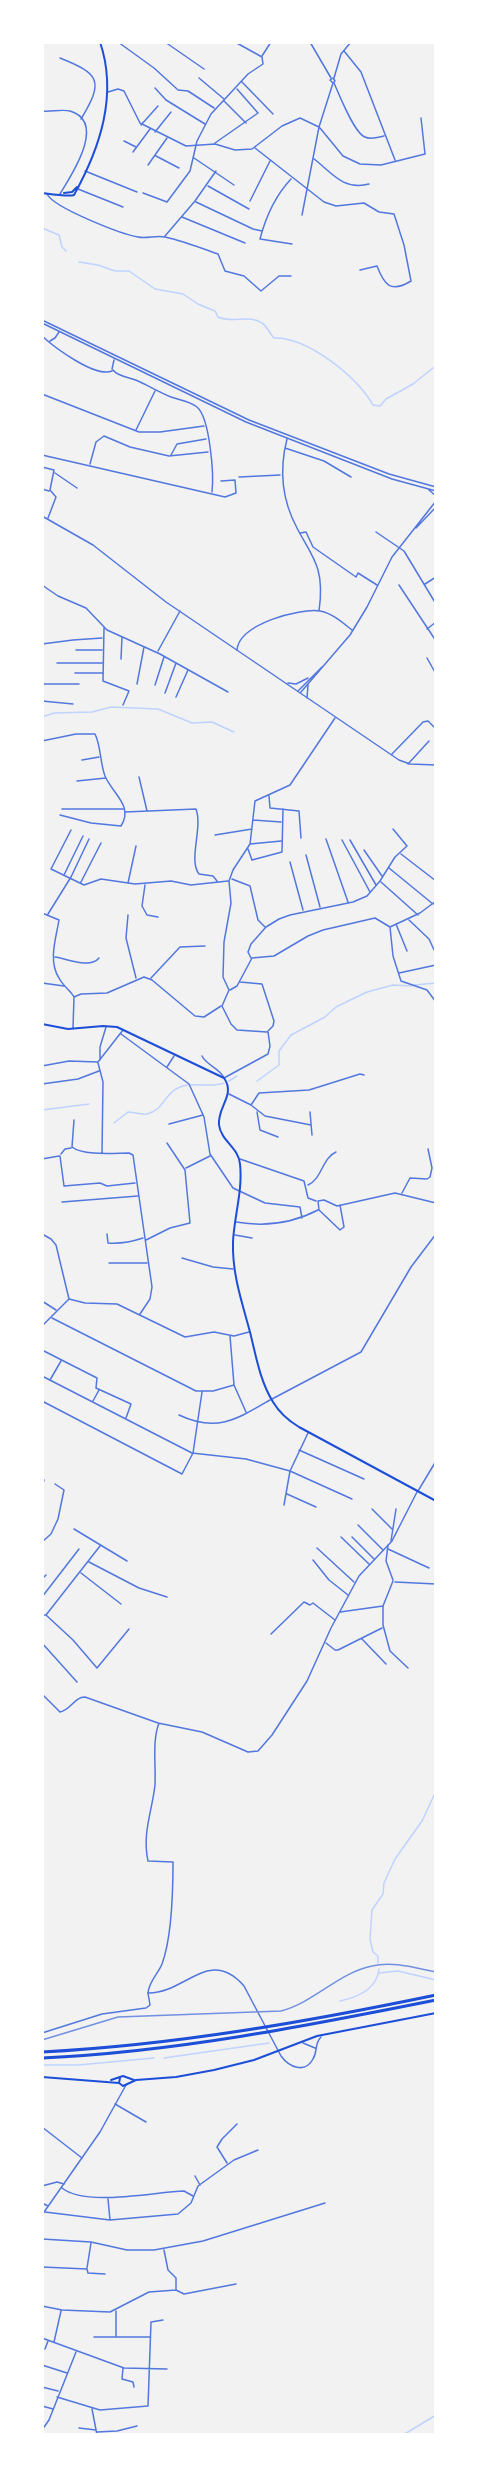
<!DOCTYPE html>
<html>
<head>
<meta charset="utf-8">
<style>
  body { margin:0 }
  #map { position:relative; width:478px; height:2477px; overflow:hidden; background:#f2f2f2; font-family:"Fira Sans Condensed",sans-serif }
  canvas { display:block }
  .frame { position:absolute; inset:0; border:44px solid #fff; pointer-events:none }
</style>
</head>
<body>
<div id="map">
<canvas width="478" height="2477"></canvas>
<div class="frame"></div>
</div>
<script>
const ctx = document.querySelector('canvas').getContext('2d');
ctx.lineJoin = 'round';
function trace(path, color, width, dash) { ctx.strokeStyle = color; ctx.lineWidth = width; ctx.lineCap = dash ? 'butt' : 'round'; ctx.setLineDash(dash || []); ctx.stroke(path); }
const stream = new Path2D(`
  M42,228l17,7 3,12 4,4
  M79,262l19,3 17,6h14l26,18 28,5 15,10 17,7 3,6c15,7 31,-3 44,6 5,3 8,11 12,15 34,-1 83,39 99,67l7,1 6,-7 27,-15 20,-16
  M42,717l12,-4 38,-1 19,-5 47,2 34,14 20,-1 22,10
  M414,985l22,-2
  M229,1081l8,-5
  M257,1081l22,-16v-14l12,-16 34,-18 11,-10 31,-15 26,-7 19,1
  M191,1085c11,-1 23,2 33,-2
  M42,1110l47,-6
  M114,1123l14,-11c6,0 12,3 19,2 19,-4 17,-26 41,-29
  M378,1963v-7l-5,-4 -3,-13 2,-29 11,-16 1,-11 11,-24 27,-38 14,-30
  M378,1973l20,-2 38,9
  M340,2001c19,-4 37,-12 39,-32
  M164,2058l105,-15
  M42,2065h36l76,-7
  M403,2435l33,-20`);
const minor = new Path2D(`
  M118,42l36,26 23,21
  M165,42l39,27
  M310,42l21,36
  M344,51l17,21 34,88
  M262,56l9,-14
  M60,58c40,16 44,23 21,61
  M199,78l25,21
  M242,82l31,32
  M334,83c5,11 20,50 31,54 6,3 14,0 19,-1
  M155,88l11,12 39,24
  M178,90l10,1 26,17
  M224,101l22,22
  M42,111c9,1 20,-2 28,0 38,11 0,66 -10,83
  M141,125l17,-19
  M320,128l23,28 17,8 21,1 44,-11 -4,-36
  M155,132l16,-20
  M124,141l12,6
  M215,143l43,-30 -21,-24
  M255,148l69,54 12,4 28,-3 15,9 15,2 10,31 7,36c-21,13 -27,3 -34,-15l-17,4
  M133,152l17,-23
  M156,156l23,12
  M194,158l40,27
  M313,158c18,14 30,33 56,26
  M148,165l19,-27
  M85,171l52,21
  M291,179c-16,17 -25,37 -31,60l32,5
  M208,186l41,23
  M78,189l45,18
  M143,193l24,9 23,-31 7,-30 14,-27 37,-40 15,-10 -1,-7 -27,-15
  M47,194c7,14 74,40 91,43 9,2 18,-2 27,0 18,4 36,11 53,17l7,17 19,5 17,15 18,-15h12
  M250,201l20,-40
  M196,202l57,27 9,2
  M302,215l17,-88
  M182,217l63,26
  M165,236l30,-35 21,-30
  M42,336c12,11 53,42 70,35
  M50,341l5,-3 4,-6
  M112,369l2,-9
  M113,370c5,7 17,7 25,11 11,5 21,11 33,16 8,3 19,4 26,10 13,11 17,68 15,85
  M42,394l97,38h21l44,-6
  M136,430l19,-39
  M42,431v23
  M287,439c-8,31 -5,61 10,89 7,14 17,27 21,42 4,14 3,27 1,41
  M285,448l39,13 27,16
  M42,455l183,42 11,-4 -1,-13 -14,1
  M171,455l6,-11 29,-5
  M90,464l6,-22 8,-6 26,11 39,9 39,-4
  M42,467l12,3 -4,20 6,7 -8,21
  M55,473l22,15
  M239,477l41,-2
  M42,489l7,2
  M376,532l28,19 32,53
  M300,533l6,-1 7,15 43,30 2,-4 19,12
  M425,584l11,-7
  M42,585l16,11 28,12 21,22 53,24 68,38
  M399,585l37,56
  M104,628l-1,53 26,10 -6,14
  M427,629l9,-7
  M42,644l31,-4 29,-2
  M76,650h26
  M237,650c2,-26 62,-42 83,-39 12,2 23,12 32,19
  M158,651l22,-40
  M427,658l9,16
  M121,659l1,-22
  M57,663h45
  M75,673h28
  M42,684h37
  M137,684l7,-37
  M155,685l9,-28
  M165,693l11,-30
  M176,697l12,-27
  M42,701l31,3
  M42,741l34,-7h19c6,12 5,29 10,42 7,17 29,30 16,50l-30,-3 -31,-8
  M82,760l17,-3
  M408,764l21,-23
  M139,777l8,34
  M77,781l29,-3
  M269,796l1,12 29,3 2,27
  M62,809h61
  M125,812l71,-3c7,19 -8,51 3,65l14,2 4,5
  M253,820l28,2
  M71,830l-20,39 33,16 17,-6 34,5 36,-3 20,4 37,-4
  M215,835l37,-6
  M326,839l22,63
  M342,840l28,52
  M350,840l26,45
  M250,844l31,-3
  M248,849l4,11 30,-8 1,-43
  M364,850l18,26
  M401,854l35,27
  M306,855l14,52
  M290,862l13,48
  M389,868l44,36
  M64,875l19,-39
  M232,879l18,7 8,34 7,7
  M81,882l20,-39
  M381,882l37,33
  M128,883l8,-37
  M145,885l-3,21 5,9 11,2
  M42,913l17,7c-3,18 -11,41 0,58 4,8 11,12 15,19l-1,31
  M48,914l23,-37 18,-38
  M128,915l-2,23 10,40
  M409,920l20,19 7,15
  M396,924l11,27
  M390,927l30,-14 16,-12
  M55,957c13,2 35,12 44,1
  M251,958l-3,-6 3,-8 15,-17 13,-8 11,-4 63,-13 14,-6 13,-15 15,-24 12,-11 -14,-17
  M399,973l37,-8
  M151,978l29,-31 25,-1
  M240,982l22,2 12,37 -1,5 -5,5
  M42,983l22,3
  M230,990l7,-4 15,-28 22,-2 34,-20 15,-6 52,-12 15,9 3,29 8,25 26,9 9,12
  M74,997l7,-3 26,-1 37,-16 8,3 43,36 9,1 17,-11
  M267,1032l-30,-2 -6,-6 -9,-18 7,-16 -6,-13 1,-35 7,-39 -2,-22 4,-11 17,-26 5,-43 35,-16 45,-67
  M121,1034l68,50 15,33 6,37 23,34 32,15 35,4 2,11
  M202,1056c5,10 18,12 22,22l44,-24 2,-8 -2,-14
  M100,1060v-13l6,-20
  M98,1063l5,19 -1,71
  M42,1066l27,-5 29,1 25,-32
  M167,1067l7,-11
  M42,1084l36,-5 21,-8
  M229,1094l22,11 14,11 46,9
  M251,1105l8,-12 50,-3 51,-16 4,1
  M257,1112l3,18 18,7
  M310,1112l2,23
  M169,1124l34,-9
  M72,1147c11,9 43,6 57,6l4,2 19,132 -2,12 -10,15
  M72,1147l2,-27
  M61,1154l4,-5 6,-1
  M60,1156l4,30 36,-3 7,3 28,-3
  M42,1159l17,-3
  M240,1159l64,22 4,17 8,3
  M186,1168l24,-12
  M308,1185c14,-6 14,-27 28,-33
  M402,1193l8,-15 17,1 3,-2 2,-9 -4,-19
  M62,1202l76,-6
  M340,1205l4,22 -4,3 -21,-20 -1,-9 6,-1 13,6 58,-13 41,10
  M236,1222c29,5 55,2 82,-12
  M107,1234l1,9c13,1 23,-1 35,-5
  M235,1235l17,3
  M146,1240l24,-12 20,-5 -5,-53 -18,-27
  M182,1258l31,9 20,2
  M109,1263h38
  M69,1299l16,4 32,1 68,33 29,-5 20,4 15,-4
  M42,1301l14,9
  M52,1318l144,73h17l21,-6
  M230,1336l4,49 12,27
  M42,1350l55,28 -1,10 35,16 -5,14
  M50,1380l11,-19
  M42,1401l140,73 11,-21 9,-61
  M93,1401l6,-11
  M179,1415c38,18 58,4 91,-15
  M299,1450l65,29
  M42,1486l2,-6
  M418,1491l18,-30
  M287,1494l29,13
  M284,1505l6,-34 62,28
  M372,1509l20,20
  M358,1525l25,25
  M74,1529l53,32
  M341,1537l28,27
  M352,1537l22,22
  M391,1541l5,-32
  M42,1542l9,-8 7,-15 6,-29 -9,-6
  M388,1545l-2,16 7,19
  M317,1548l37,34
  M388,1549l41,19
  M313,1560l16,20 19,15
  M89,1562l50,26 28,9
  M81,1573l40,31
  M42,1579l4,-4
  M393,1581l-10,25v19l7,26 18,17
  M395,1582l41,2
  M42,1597l37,-48
  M340,1612l43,-6
  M42,1615h4l54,-69
  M46,1615l27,25 24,28 32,-39
  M271,1634l33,-32 6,3 3,-2 22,17
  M362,1639l24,25
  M42,1643l35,39
  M326,1643l9,7h3l44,-22
  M42,2033l60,-19 44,-6 4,-3 -2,-12
  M115,2104l31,18
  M42,2127l40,31
  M227,2163l-10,-16 5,-8 15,-15
  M195,2176l5,9
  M42,2186l15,-4 7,2
  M62,2188c24,19 91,4 122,3l9,5
  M108,2199l2,21
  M42,2203l6,3
  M45,2212l65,8 68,-6 13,-11 7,-17 36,-26 24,-10
  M42,2239l49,3 36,8h27l49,-9 122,-38
  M164,2250l4,20 8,8v11
  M42,2267l45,2 1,4 17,1
  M87,2268l4,-25
  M42,2306l20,4 48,2 39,-20 27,-2 8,4 52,-10
  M116,2336v-25
  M94,2337h56
  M42,2338l82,30 43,1
  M54,2342l7,-31
  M45,2349l3,-8
  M42,2365l25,8
  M123,2368l-1,11 11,3 1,5
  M42,2387l16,4
  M57,2397l43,13 48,-4 3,-84 12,-2
  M42,2406l11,3
  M92,2409l5,26
  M79,2428l17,2
  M42,2430l7,-10 27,-68
  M97,2432l20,-1 20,-5
  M42,2435h1`);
const tertiary = new Path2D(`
  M334,78l7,-24 10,-12
  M108,92l10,-3 6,2 16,32 46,23 29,-2 20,6 17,-1 30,-23 18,-8 19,9 14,-44 -3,-3 3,-2 2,3 -2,2
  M42,320l207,100 140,54 47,13
  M42,323l204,99 146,57 44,12
  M429,490l7,6
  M42,516l51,29 73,57 233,158 11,4 26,1
  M416,528l20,-21
  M288,683l8,1 12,-6
  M298,691l24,-24
  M301,692l49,-57 17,-28 25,-50 44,-56
  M307,698l1,-13
  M392,754l31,-32 5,-1 8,8
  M42,1234l9,5 5,6 13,54 -27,27
  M42,1376l150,77 54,6 44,12 18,-38
  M272,1399l89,-47 50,-85 25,-33
  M42,1694l18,18c11,-2 14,-15 25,-15l73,26 44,9 46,20 10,-1 14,-16 35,-54 24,-53 28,-52 33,-35 25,-49
  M159,1723c-7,18 -3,43 -4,62 -3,27 -13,48 -7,76l25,1c0,29 -1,75 -11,102 -4,10 -13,17 -14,29 37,1 61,-47 96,-7l37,70c8,11 24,18 32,3 5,-8 1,-15 8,-22
  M303,2043l12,5
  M42,2215l58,-83 26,-47`);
const secondary = new Path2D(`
  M42,193c8,1 27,4 32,2 26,-47 44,-100 26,-153
  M64,193l8,-1 5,-5
  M42,1024l26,5 35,-3 14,1 107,51c12,17 -7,29 -5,47 2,16 20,23 21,39 3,26 -6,53 -7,78 -1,32 9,60 17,90 6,24 10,49 23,70 6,10 16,19 26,25l137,74
  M42,2077l77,6
  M120,2078l-1,5 4,3 13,-6 40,-3 38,-7 40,-10 63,-24 119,-23
  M111,2080l12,-4 11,4`);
const motorway = new Path2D(`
  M42,2052c133,-7 264,-30 394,-57
  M42,2058c133,-6 264,-32 394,-58`);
const rail = new Path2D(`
  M42,2040l76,-23 163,-6c34,-9 57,-38 91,-45 21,-5 43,2 64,6`);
trace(stream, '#bfd3fe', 1.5);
trace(minor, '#5277de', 1.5);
trace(tertiary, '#5277de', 1.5);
trace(secondary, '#1d4ed8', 2);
trace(motorway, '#1d4ed8', 3);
trace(rail, '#7290e2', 1.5);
</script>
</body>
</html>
